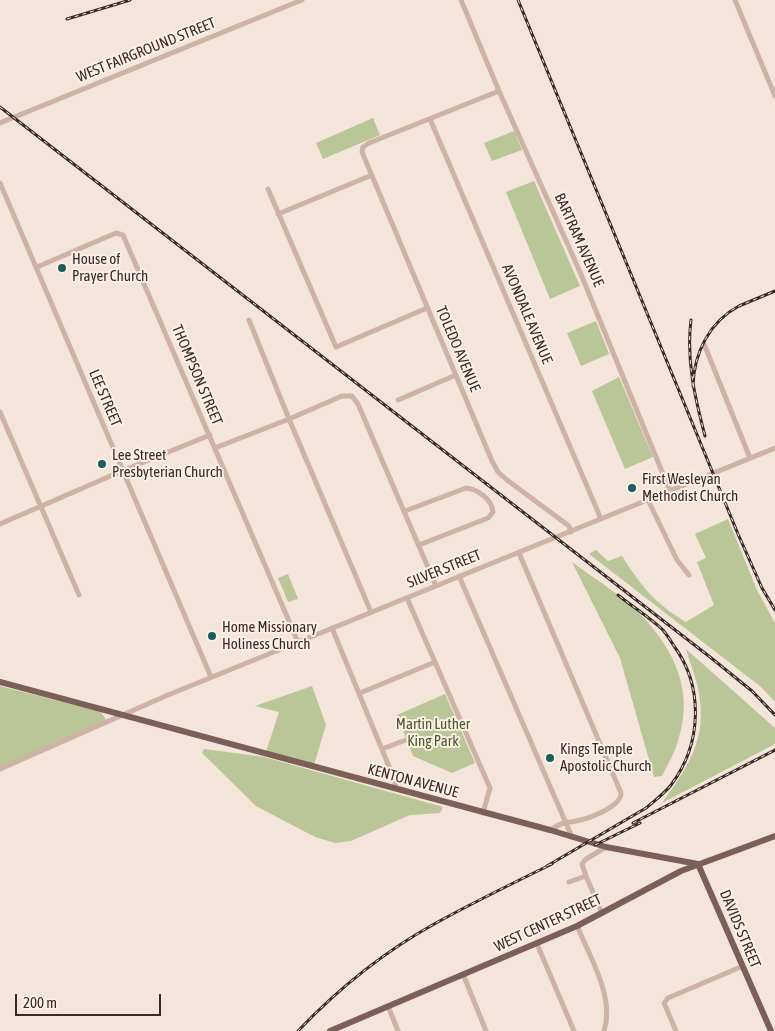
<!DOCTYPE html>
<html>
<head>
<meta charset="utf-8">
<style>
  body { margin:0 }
  #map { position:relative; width:775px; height:1031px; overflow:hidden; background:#f4e5da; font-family:"Asap Condensed",sans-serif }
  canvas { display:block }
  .scale { position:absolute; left:15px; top:994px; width:146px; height:22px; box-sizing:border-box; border:2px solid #382a27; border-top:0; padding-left:6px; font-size:15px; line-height:18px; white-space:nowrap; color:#382a27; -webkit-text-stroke:4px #fbf0e7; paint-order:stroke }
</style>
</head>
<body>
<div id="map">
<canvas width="775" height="1031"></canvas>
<div class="scale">200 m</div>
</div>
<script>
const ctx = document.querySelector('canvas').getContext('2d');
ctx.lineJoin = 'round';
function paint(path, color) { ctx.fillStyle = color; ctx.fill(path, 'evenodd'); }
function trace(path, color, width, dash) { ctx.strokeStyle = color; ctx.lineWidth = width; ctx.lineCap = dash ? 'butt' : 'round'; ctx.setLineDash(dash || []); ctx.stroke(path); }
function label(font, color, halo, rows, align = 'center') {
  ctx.font = font + ' "Asap Condensed",sans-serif'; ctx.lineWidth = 4; ctx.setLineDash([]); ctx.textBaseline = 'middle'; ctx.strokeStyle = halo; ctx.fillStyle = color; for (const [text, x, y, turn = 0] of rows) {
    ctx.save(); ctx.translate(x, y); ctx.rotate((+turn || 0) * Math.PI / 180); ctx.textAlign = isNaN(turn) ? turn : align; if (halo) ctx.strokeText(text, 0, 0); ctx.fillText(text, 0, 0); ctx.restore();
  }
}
const green = new Path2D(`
  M373,118l7,17 -57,24 -7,-16z
  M514,131l8,19 -30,11 -8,-18z
  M534,181l46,105 -30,13 -44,-107z
  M596,321l13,33 -28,12 -14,-33z
  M619,377l34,80 -28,12 -33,-78z
  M728,519l29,71 18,33v79l-14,-15 -172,-133 7,-4 12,11 14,-5c20,31 31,46 64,66l28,-17 -17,-43 9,-4 -11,-24z
  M572,562c20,15 43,29 62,46 36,34 61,79 45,129 -3,14 -11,27 -17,39l-8,1 -34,-119z
  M288,574l10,25 -10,3 -10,-24z
  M686,649l89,79v16l-113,59c26,-36 45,-63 37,-109 -2,-15 -9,-30 -13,-45z
  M0,686l101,26 5,8 -106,47z
  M312,686l14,39 -12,40 -48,-13 13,-40 -24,-6z
  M445,694l30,69 -23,10 -39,-17 -16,-41z
  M204,749l60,8 179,50 -3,6 -30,2 -59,26 -16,2 -20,-6 -59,-31 -54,-53z`);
const minor = new Path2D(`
  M461,0l38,91 81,181 90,219
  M735,0l40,96
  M499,91l-130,52 -6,4 -1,5 130,309 6,11 9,8 62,46 2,6
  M430,119l171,400
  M0,123l302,-123
  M0,183l211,494
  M268,189l68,158 91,-39
  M278,214l94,-39
  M37,267l79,-34 7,2 175,407
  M249,320l40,99 82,193
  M704,344l46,114
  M398,400l58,-25
  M0,412l79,183
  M215,448l74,-29 53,-23h10l6,8 78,182
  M648,500l29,60 12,15
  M405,511l61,-23c11,1 26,11 27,24l-5,6 -69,27
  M0,524l122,-53 88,-36
  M519,553l102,240c0,14 -33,26 -45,28 -4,1 -9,1 -12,2 -5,1 -10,5 -14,7
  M459,576l113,261
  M407,598l83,190 -7,25
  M332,628l63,153 1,8
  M360,693l75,-31
  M382,749l24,-9
  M0,769l168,-74 607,-247
  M586,876l16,37
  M569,882l17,-6 -4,-12 4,-5 20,-12
  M577,926c13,31 38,72 27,105
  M537,944l37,87
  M463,974l23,57
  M388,1006l10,25
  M676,1031l-12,-28 4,-5 75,-32`);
const major = new Path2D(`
  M0,682l550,148 56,17 92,17
  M698,864l73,167
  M330,1031l247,-105 104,-55 94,-35`);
const rail = new Path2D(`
  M518,0l220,534 24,54 13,22
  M67,19l63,-19
  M0,107l710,550 42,34 23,24
  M691,320c-5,40 4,78 14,116
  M693,386c1,-33 16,-64 46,-80 12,-5 24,-10 36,-15
  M633,823l142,-73
  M595,845l45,-22
  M547,866l99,-58c8,-7 18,-14 25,-23 31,-41 33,-98 3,-139 -3,-5 -7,-11 -11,-16 -14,-13 -30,-23 -45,-35
  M298,1031c40,-42 87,-80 138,-108 38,-21 77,-40 116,-59`);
const markers = [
  [62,268,5,"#175e5c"],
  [102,464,5,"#175e5c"],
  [632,488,5,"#175e5c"],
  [212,636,5,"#175e5c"],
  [550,758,5,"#175e5c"]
];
const streetNames = [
  ["WEST FAIRGROUND STREET",146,50,-22],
  ["BARTRAM AVENUE",579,240,66],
  ["AVONDALE AVENUE",527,314,67],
  ["TOLEDO AVENUE",458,349,67],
  ["THOMPSON STREET",197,375,67],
  ["LEE STREET",105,398,67],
  ["SILVER STREET",444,569,-22],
  ["KENTON AVENUE",413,781,15],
  ["WEST CENTER STREET",548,923,-25],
  ["DAVIDS STREET",740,929,67]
];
const poiNames = [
  ["House of",72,259],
  ["Prayer Church",72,276],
  ["Lee Street",112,455],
  ["Presbyterian Church",112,472],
  ["First Wesleyan",642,479],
  ["Methodist Church",642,496],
  ["Home Missionary",222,627],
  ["Holiness Church",222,644],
  ["Kings Temple",560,749],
  ["Apostolic Church",560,766]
];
const parkNames = [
  ["Martin Luther",433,724],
  ["King Park",433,741]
];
paint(green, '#bac598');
trace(minor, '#ceb3a4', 5);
trace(major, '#7c5f56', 6);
trace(rail, '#382a27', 3);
trace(rail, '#fbf0e7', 1, [4]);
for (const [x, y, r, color] of markers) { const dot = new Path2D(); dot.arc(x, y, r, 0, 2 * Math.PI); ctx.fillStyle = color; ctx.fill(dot); trace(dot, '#fbf0e7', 2); }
label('15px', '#382a27', '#fbf0e7', streetNames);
label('15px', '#382a27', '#fbf0e7', poiNames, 'left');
label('15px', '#4c5928', '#fbf0e7', parkNames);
</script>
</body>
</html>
